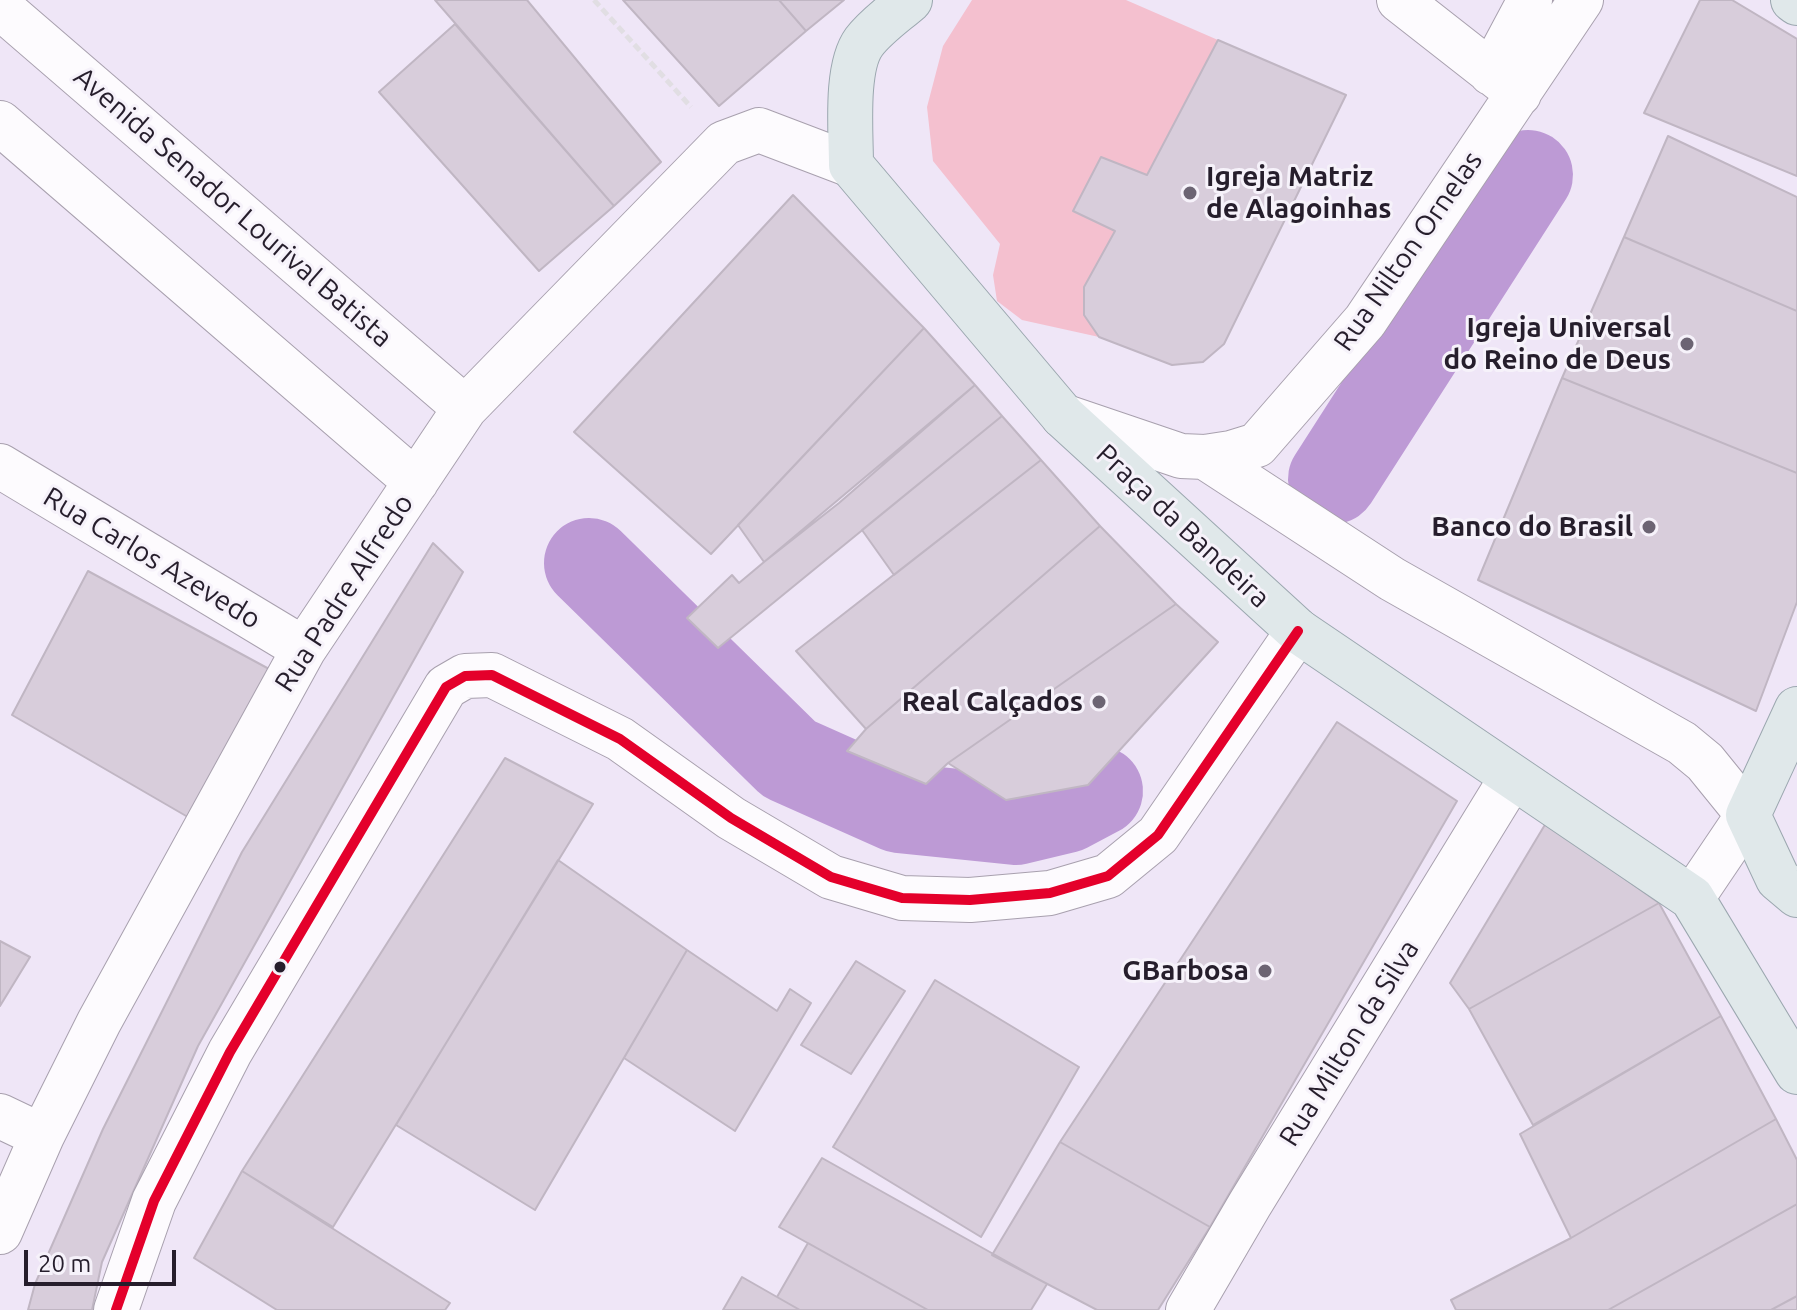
<!DOCTYPE html>
<html>
<head>
<meta charset="utf-8">
<style>
  body { margin:0 }
  #map { position:relative; width:1797px; height:1310px; overflow:hidden; background:#efe6f7; font-family:Ubuntu,sans-serif }
  canvas { display:block }
  .scale { position:absolute; left:24px; top:1250px; width:152px; height:36px; box-sizing:border-box; border:4px solid #261e2c; border-top:0; padding-left:10px; font-size:24px; line-height:28px; white-space:nowrap; color:#261e2c; -webkit-text-stroke:6px #f6f2fa; paint-order:stroke }
</style>
</head>
<body>
<div id="map">
<canvas width="1797" height="1310"></canvas>
<div class="scale">20 m</div>
</div>
<script>
const ctx = document.querySelector('canvas').getContext('2d');
ctx.lineJoin = 'round';
function paint(path, color) { ctx.fillStyle = color; ctx.fill(path, 'evenodd'); }
function trace(path, color, width, dash) { ctx.strokeStyle = color; ctx.lineWidth = width; ctx.lineCap = dash ? 'butt' : 'round'; ctx.setLineDash(dash || []); ctx.stroke(path); }
function label(font, color, halo, rows, align = 'center') {
  ctx.font = font + ' Ubuntu,sans-serif'; ctx.lineWidth = 6; ctx.setLineDash([]); ctx.textBaseline = 'middle'; ctx.strokeStyle = halo; ctx.fillStyle = color; for (const [text, x, y, turn = 0] of rows) {
    ctx.save(); ctx.translate(x, y); ctx.rotate((+turn || 0) * Math.PI / 180); ctx.textAlign = isNaN(turn) ? turn : align; if (halo) ctx.strokeText(text, 0, 0); ctx.fillText(text, 0, 0); ctx.restore();
  }
}
const green = new Path2D(`
  M972,0h154l92,40 -71,135 -46,-18 -27,54 41,20 -31,56v28l15,22 -77,-17 -25,-19 -4,-26 7,-31 -67,-83 -6,-54 16,-61z`);
const river = new Path2D(`
  M1333,479l195,-304
  M589,563l200,196 110,49 117,12 50,-12 32,-17`);
const building = new Path2D(`
  M435,0h92l134,162 -47,44z
  M623,0h156l27,31 -87,75z
  M779,0h65l-38,31z
  M1700,0h32l65,39v137l-153,-63z
  M455,24l159,182 -75,65 -160,-179z
  M1218,40l128,55 -122,249 -21,18 -31,3 -73,-28 -15,-22v-28l31,-56 -42,-20 28,-54 46,18z
  M1668,136l129,61v114l-173,-74z
  M793,195l131,133 -213,226 -137,-122z
  M1624,237l173,74v162l-235,-95z
  M924,328l51,57 -136,118 -75,59 -26,-37z
  M1562,378l235,95v129l-41,109 -278,-131z
  M975,385l27,31 -284,232 -31,-30 45,-43 7,8z
  M1002,416l39,44 -147,115 -32,-45z
  M1041,460l59,66 -234,203 -70,-78z
  M1100,526l76,78 -228,159 -22,21 -79,-33 19,-22z
  M433,543l30,29 -265,474 -96,216 -10,48h-64l7,-26 68,-155 139,-277z
  M88,571l194,105 -89,144 -181,-105z
  M1176,604l42,38 -130,143 -82,15 -58,-37z
  M1337,722l120,79 -247,426 -150,-85z
  M505,758l88,46 -260,423 -91,-56z
  M1546,823l113,80 -190,106 -19,-26z
  M558,860l129,90 -152,260 -139,-85z
  M1659,903l62,113 -188,109 -64,-116z
  M0,941l30,16 -30,49z
  M687,950l90,61 13,-22 21,14 -76,128 -111,-73z
  M856,961l49,30 -54,83 -50,-29z
  M935,980l144,87 -98,170 -148,-90z
  M1721,1016l55,103 -205,119 -51,-104z
  M1776,1119l21,41v44l-189,106h-152l-5,-10 120,-62z
  M1060,1142l150,85 -52,83h-61l-105,-55z
  M822,1158l225,126 -16,26h-103l-149,-83z
  M242,1171l208,132 -5,7h-168l-83,-52z
  M1797,1204v92l-26,14h-163z
  M808,1243l120,67h-128l-23,-13z
  M742,1277l35,20 23,13h-77z
  M1797,1296v14h-26z`);
const path = new Path2D(`
  M594,0l97,107`);
const minor = new Path2D(`
  M1399,0l120,94
  M0,7l465,401
  M1491,73l39,-73
  M0,123l416,359
  M1063,416l118,40 24,1 26,-4 26,-8 108,-124 216,-321
  M1205,457l187,122 290,164 23,19 43,53 -56,83
  M0,466l304,183
  M0,1116l42,20
  M0,1232l42,-96 57,-114 205,-373 161,-241 259,-265 35,-13 92,35
  M116,1310l38,-109 76,-149 216,-365 19,-11 27,-1 128,64 111,79 100,59 71,21 68,2 80,-7 58,-17 50,-41 140,-204
  M1188,1310l62,-106 262,-427`);
const major = new Path2D(`
  M910,0c-15,13 -34,26 -46,42 -19,26 -13,90 -13,123l212,251 235,215 394,267 105,174
  M1793,0l4,3
  M1797,709l-49,106 30,64 19,16`);
const bus1 = new Path2D(`
  M116,1310l38,-109 76,-149 216,-365 19,-11 27,-1 128,64 111,79 100,59 71,21 68,2 80,-7 58,-17 50,-41 140,-204`);
const markers = [
  [1190,193,8,"#6c6473"],
  [1687,344,8,"#6c6473"],
  [1649,527,8,"#6c6473"],
  [1099,702,8,"#6c6473"],
  [280,967,7,"#261e2c"],
  [1265,971,8,"#6c6473"]
];
const poiNames = [
  ["Igreja Matriz",1206,177,"left"],
  ["de Alagoinhas",1206,209,"left"],
  ["Igreja Universal",1671,328],
  ["do Reino de Deus",1671,360],
  ["Banco do Brasil",1633,527],
  ["Real Calçados",1083,702],
  ["GBarbosa",1249,971]
];
const streetNames = [
  ["Avenida Senador Lourival Batista",233,207,41],
  ["Rua Nilton Ornelas",1408,251,-55],
  ["Praça da Bandeira",1183,526,43],
  ["Rua Carlos Azevedo",152,558,31],
  ["Rua Padre Alfredo",344,593,-57],
  ["Rua Milton da Silva",1349,1043,-58]
];
paint(green, '#f4c0cf');
trace(river, '#bd9ad5', 90);
paint(building, '#d8cddb');
trace(building, '#c0b6c3', 2);
trace(minor, '#a8a0ae', 46);
trace(major, '#9ba7af', 46);
trace(path, '#e1dee3', 5, [8, 4]);
trace(minor, '#fdfbfe', 44);
trace(major, '#e0e8ea', 44);
trace(bus1, '#e4002b', 10);
for (const [x, y, r, color] of markers) { const dot = new Path2D(); dot.arc(x, y, r, 0, 2 * Math.PI); ctx.fillStyle = color; ctx.fill(dot); trace(dot, '#f6f2fa', 3); }
label('bold 28px', '#261e2c', '#f6f2fa', poiNames, 'right');
label('28px', '#261e2c', '#f6f2fa', streetNames);
</script>
</body>
</html>
